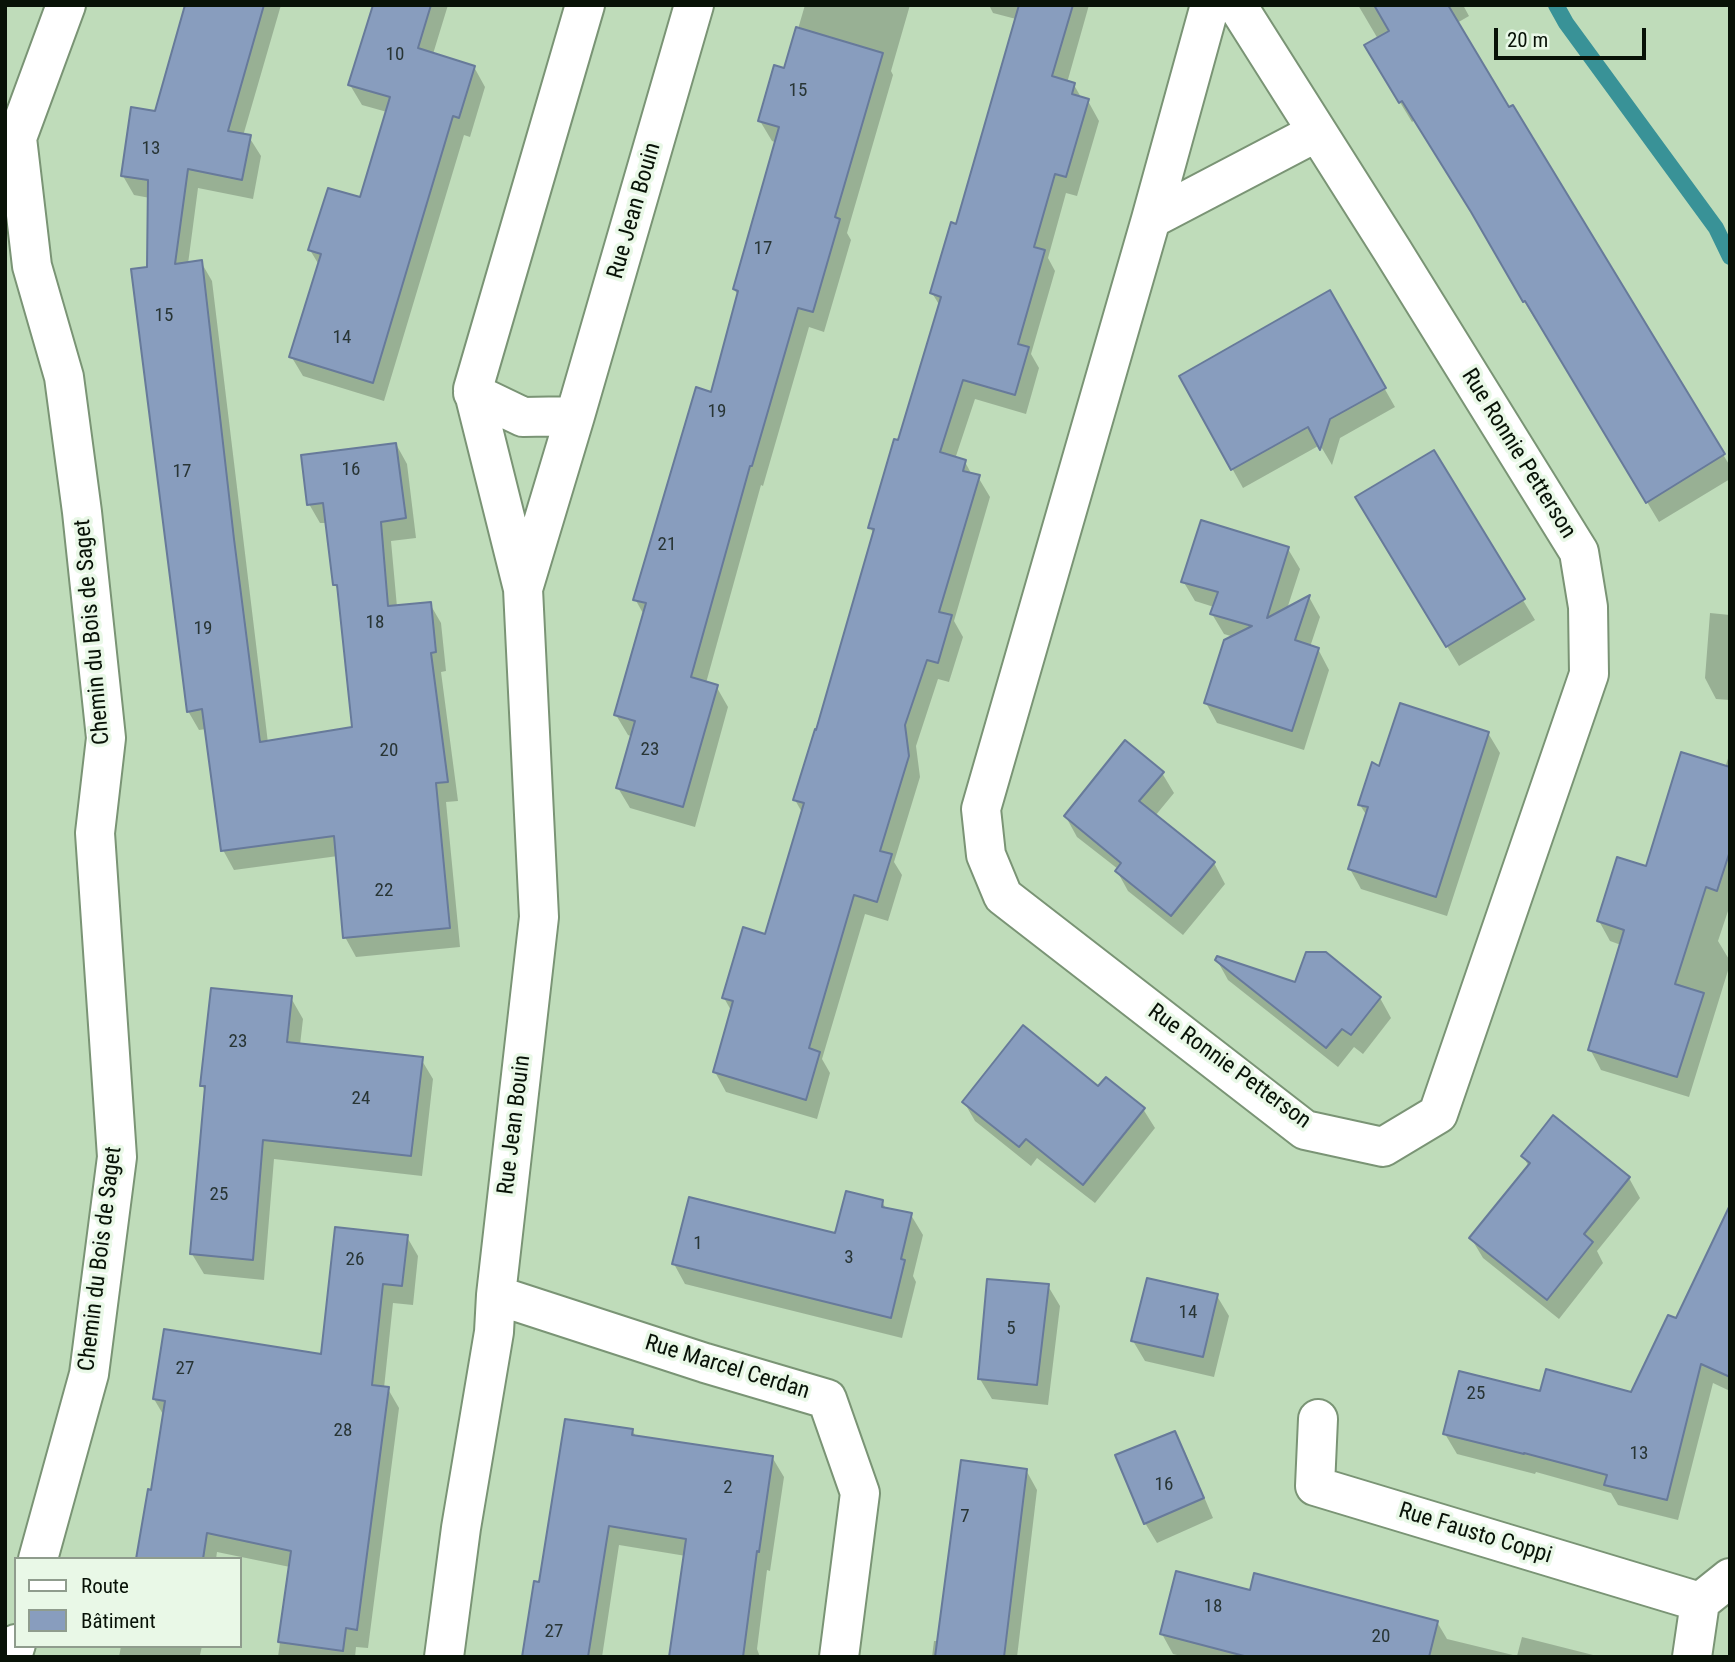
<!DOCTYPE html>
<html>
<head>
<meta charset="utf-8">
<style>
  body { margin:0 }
  #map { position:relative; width:1735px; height:1662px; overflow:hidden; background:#bfdcba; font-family:"Roboto Condensed",sans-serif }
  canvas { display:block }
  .frame { position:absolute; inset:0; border:7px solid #081207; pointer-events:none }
  .legend { position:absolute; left:14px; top:1557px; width:228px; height:91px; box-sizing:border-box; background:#e9f8e7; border:2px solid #8f9c8d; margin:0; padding:9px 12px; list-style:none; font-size:21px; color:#081207 }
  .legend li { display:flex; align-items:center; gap:14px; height:35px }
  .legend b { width:35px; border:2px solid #8f9c8d }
  .scale { position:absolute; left:1494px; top:28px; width:152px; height:32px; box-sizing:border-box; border:4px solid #081207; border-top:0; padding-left:9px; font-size:21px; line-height:24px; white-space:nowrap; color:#081207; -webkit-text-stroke:5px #e9f8e7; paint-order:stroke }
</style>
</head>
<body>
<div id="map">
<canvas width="1735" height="1662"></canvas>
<div class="frame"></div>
<ul class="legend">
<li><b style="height:9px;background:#fff"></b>Route</li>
<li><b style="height:19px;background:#889dbe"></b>Bâtiment</li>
</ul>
<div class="scale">20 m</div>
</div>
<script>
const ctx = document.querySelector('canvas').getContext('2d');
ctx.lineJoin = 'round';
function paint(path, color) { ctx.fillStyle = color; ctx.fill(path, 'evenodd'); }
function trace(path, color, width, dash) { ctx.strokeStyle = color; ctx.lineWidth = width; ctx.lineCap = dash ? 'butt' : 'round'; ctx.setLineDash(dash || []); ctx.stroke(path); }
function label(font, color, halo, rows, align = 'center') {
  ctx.font = font + ' "Roboto Condensed",sans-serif'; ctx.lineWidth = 7; ctx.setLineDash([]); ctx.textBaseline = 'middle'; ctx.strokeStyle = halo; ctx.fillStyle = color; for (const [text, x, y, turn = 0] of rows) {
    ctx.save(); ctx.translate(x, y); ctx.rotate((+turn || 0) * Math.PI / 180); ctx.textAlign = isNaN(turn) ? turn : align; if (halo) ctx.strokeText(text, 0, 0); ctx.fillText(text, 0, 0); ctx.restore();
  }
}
const shadow = new Path2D(`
  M187,5h94l-38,131 6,1 12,19 -8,43 -55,-11 -10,76 13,-2 11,19 56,462 86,-15 -14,-135 -5,-8 -8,-62h-7l-11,-19 87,-60 11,20 9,74 -25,3 6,66 33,-3 11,19 5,48 -5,1 17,129 -12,1 14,145 -104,10 -11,-20 -7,-81 -104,14 -11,-20 -17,-121 -7,1 -11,-19 -39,-442 1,-71 -16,-3 -11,-19 33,-64z
  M375,5h73l-15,49 41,13 11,20 -15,50 -6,-2 -80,266 -81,-25 -12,-20 28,-91 -9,-15 51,-51 26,-87 -25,-7 -12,-20z
  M805,5h105l-19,66 2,4 -46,158 4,7 -27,92 -15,-5 -46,159 -2,-1 -55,198 10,3 12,21 -33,120 -65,-19 -12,-20 15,-51 -5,-2 -12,-20 28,-100 -9,-16 77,-205 27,-97 -5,-8 43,-146 -5,-2 -12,-20 26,-51z
  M989,5h100l-22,78 7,2 8,14 6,2 11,20 -22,75 -11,-3 -18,65 7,13 -24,83 8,14 -13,46 -51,-15 -20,60 10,3 7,13 6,2 12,20 -36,124 9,16 -14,45 -11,-3 -22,67 4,31 -26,85 8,13 -14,46 -23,-7 -43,145 8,14 -13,46 -91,-27 -11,-20 17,-60 -8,-14 43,-62 36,-122 -8,-14 79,-265 -4,-8 29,-85 41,-136 -8,-13 25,-67 59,-207 -23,-6z
  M1358,5h105l6,11 -12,7 52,86 3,-2 218,359v13l-71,43 -121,-202 -2,1 -52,-88 -69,-113 -3,2 -34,-56v-27z
  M1330,293l65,114 -55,31 -8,27 -12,-20 -77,43 -62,-111z
  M1433,452l102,168 -76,46 -90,-148z
  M1288,549l12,20 -13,40 22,-12 11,20 -10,30 8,2 11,21 -25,80 -87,-27 -11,-20 28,-66 -10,-3 -12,-20 2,-7 -19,-6 -12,-20z
  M1710,613l20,2v85l-14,-1 -11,-21z
  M1488,733l12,20 -53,163 -86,-27 -11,-20 17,-53 -7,-11 20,-37z
  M1730,752v153l-12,36 12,20v3l-41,133 -88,-27 -11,-21 31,-104 -11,-4 -11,-20 48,-52 78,-101z
  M1162,773l12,20 -19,23 59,47 11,21 -42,51 -55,-44 -11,-20 1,-2 -41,-32 -11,-20z
  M1217,960l79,24 84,14 11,20 -28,36 -9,-7 -16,20 -110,-87z
  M291,998l12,21 -3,26 121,14 12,20 -11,97 -148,-17 -10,121 -60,-6 -12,-20 14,-162 -4,-6z
  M1099,1088l44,21 12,19 -60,75 -58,-45 -6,8 -56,-45 -11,-19z
  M1523,1156l106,22 11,20 -43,53 6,12 -44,56 -76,-61 -12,-20 58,-71z
  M882,1202l5,8 24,5 12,20 -10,41 3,6 -14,56 -217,-54 -11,-20 162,-29z
  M407,1237l11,19 -5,49 -20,-2 -9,85 4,1 11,19 -31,240 -12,-1 -1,10h-77l12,-90 -73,-15 -1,7h-78l14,-67 12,-76 -10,-17 169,-43z
  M1730,1253v138l-17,-8 -35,137 -60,-15 -7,-12 -75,-21 -1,2 -78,-20 -12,-20 97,-41 90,1 45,-74z
  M1048,1286l12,20 -12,99 -56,-6 -12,-20z
  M1217,1296l12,20 -15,61 -69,-16 -12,-20z
  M632,1430l5,8 135,19 12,20 -14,94 -3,-1 -10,79 3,8h-89l15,-101 -67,-11 -17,112h-78l16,-73z
  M1174,1433l11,19 28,66 -56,25 -12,-20z
  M1026,1470l11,20 -20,167h-85l2,-16h5z
  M1251,1592l186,30 10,17 70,17 5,-19 79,20h-416l-12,-3 -11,-20z
  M121,1646h81l-2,9 10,2h-91z`);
const stream = new Path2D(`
  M1556,5l10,18 150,205 14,29`);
const building = new Path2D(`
  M185,5h79l-36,126 23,4 -9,45 -54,-11 -13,95 27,-4 32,279 26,203 92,-15 -15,-142h-4l-10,-82 -16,2 -6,-50 95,-12 10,75 -25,4 7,84 43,-4 5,50 -5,1 17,129 -12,1 14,145 -107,10 -9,-102 -113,15 -19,-142 -15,3 -56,-443 16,-2 1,-87 -27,-4 10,-69 24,4z
  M373,5h58l-13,43 57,18 -16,52 -6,-2 -80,267 -84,-26 32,-103 -13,-4 20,-62 32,9 30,-100 -42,-12z
  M1019,5h54l-21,71 23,7 -3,11 17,5 -23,78 -11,-3 -21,73 11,3 -27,94 11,3 -14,48 -52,-15 -23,72 26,8 -3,11 17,4 -41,137 13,3 -14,48 -11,-3 -22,65 4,31 -29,95 12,3 -15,48 -23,-7 -45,153 11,4 -14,48 -93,-28 20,-71 -11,-3 21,-71 22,7 39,-131 -11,-3 22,-71 1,1 58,-201 -6,-1 26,-89 4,1 43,-143 -11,-4 21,-71 5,2z
  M1374,5h74l61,102 4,-2 212,349 -79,49 -121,-202 -2,1 -52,-90 -69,-111 -3,2 -35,-58 25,-14z
  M796,27l87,26 -48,164 5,2 -27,93 -15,-4 -46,158h-2l-59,211 27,8 -35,122 -67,-19 19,-67 -21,-6 32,-112 -13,-3 63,-213 15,5 27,-101 -5,-2 46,-162 -21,-6 16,-56 10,3z
  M1330,290l56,98 -56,31 -10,31 -12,-23 -77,43 -52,-94z
  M1434,450l91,149 -79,48 -91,-150z
  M1201,520l88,27 -22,71 43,-23 -15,45 24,8 -27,83 -88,-28 20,-63 28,-14 -42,-12 8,-22 -37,-10z
  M1400,703l89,29 -53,165 -88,-28 20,-62 -10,-2 14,-43 7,4z
  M1125,740l39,32 -25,29 76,61 -44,54 -56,-45 6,-8 -57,-47z
  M1681,752l49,15v84l-13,40 -11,-4 -31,97 29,9 -27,84 -89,-27 36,-120 -27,-9 20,-64 29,9z
  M1306,952h20l55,45 -30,38 -9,-6 -16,19 -111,-88 2,-4 78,26z
  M211,988l81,8 -5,46 136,15 -12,99 -148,-16 -10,120 -63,-6 15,-168h-5z
  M1023,1025l75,61 8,-9 39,31 -62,77 -57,-46 -7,8 -57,-45z
  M1553,1115l77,62 -46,57 9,8 -46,58 -78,-62 61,-75 -9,-7z
  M846,1191l37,9 -1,7 30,6 -11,46 4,1 -14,58 -219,-54 17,-67 146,36z
  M1730,1205v172l-29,-13 -34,136 -63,-15 3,-10 -83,-22v1l-81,-20 16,-63 81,20 6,-22 85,23 37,-77 8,3z
  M335,1227l73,8 -6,51 -19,-2 -11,101 17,2 -32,243 -11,-2 -3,23 -65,-9 13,-91 -84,-18 -4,26h-67l12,-70 3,1 14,-89 -12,-2 11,-70 157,25z
  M1147,1278l71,16 -15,63 -72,-16z
  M987,1279l62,5 -12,101 -59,-6z
  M565,1419l68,10 -1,6 141,21 -14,96 -2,-1 -14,106h-74l17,-118 -77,-13 -21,131h-66l12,-76 5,1z
  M1175,1431l29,67 -60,26 -29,-69z
  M961,1460l66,9 -23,188h-69z
  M1176,1571l74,19 4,-17 184,48 -9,36h-181l-88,-23z`);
const street = new Path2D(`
  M1210,5l-59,214 -170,590 5,46 17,41 302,234 78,17 55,-33 151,-440 -1,-67 -9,-55 -187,-302 -155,-245
  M1151,219l166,-87
  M473,393l50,24 52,-1
  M523,589l52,-173 119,-411
  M496,1295l209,68 122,36 33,94 -21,164
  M1318,1419l-3,67 385,116
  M38,1559l51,-185 28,-217 -22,-324 11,-95 -24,-226 -18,-135 -32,-111 -15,-128 49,-133
  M12,1657l4,-13
  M444,1657l17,-129 33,-196 2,-37 43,-378 -16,-328 -50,-200 112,-384
  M1692,1657l8,-55 30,-24`);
const numberNames = [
  ["10",395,55],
  ["15",798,91],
  ["13",151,149],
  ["17",763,249],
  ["15",164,316],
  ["14",342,338],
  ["19",717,412],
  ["16",351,470],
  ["17",182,472],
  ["21",667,545],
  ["18",375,623],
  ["19",203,629],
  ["23",650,750],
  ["20",389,751],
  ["22",384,891],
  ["23",238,1042],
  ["24",361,1099],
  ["25",219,1195],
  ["1",698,1244],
  ["3",849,1258],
  ["26",355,1260],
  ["14",1188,1313],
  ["5",1011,1329],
  ["27",185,1369],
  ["25",1476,1394],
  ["28",343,1431],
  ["13",1639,1454],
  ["16",1164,1485],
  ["2",728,1488],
  ["7",965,1517],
  ["18",1213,1607],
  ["27",554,1632],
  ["20",1381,1637]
];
const streetNames = [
  ["Rue Jean Bouin",635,211,-74],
  ["Rue Ronnie Petterson",1518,454,58],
  ["Chemin du Bois de Saget",93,632,-95],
  ["Rue Ronnie Petterson",1229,1067,36],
  ["Rue Jean Bouin",515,1125,-83],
  ["Chemin du Bois de Saget",101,1259,-83],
  ["Rue Marcel Cerdan",727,1368,17],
  ["Rue Fausto Coppi",1475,1534,17]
];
paint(shadow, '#0003');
trace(stream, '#399297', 16);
paint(building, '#889dbe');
trace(building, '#677a9a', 2);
trace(street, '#7a9475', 42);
trace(street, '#fff', 38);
label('19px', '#283535', null, numberNames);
label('23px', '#081207', '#e9f8e7', streetNames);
</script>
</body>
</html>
